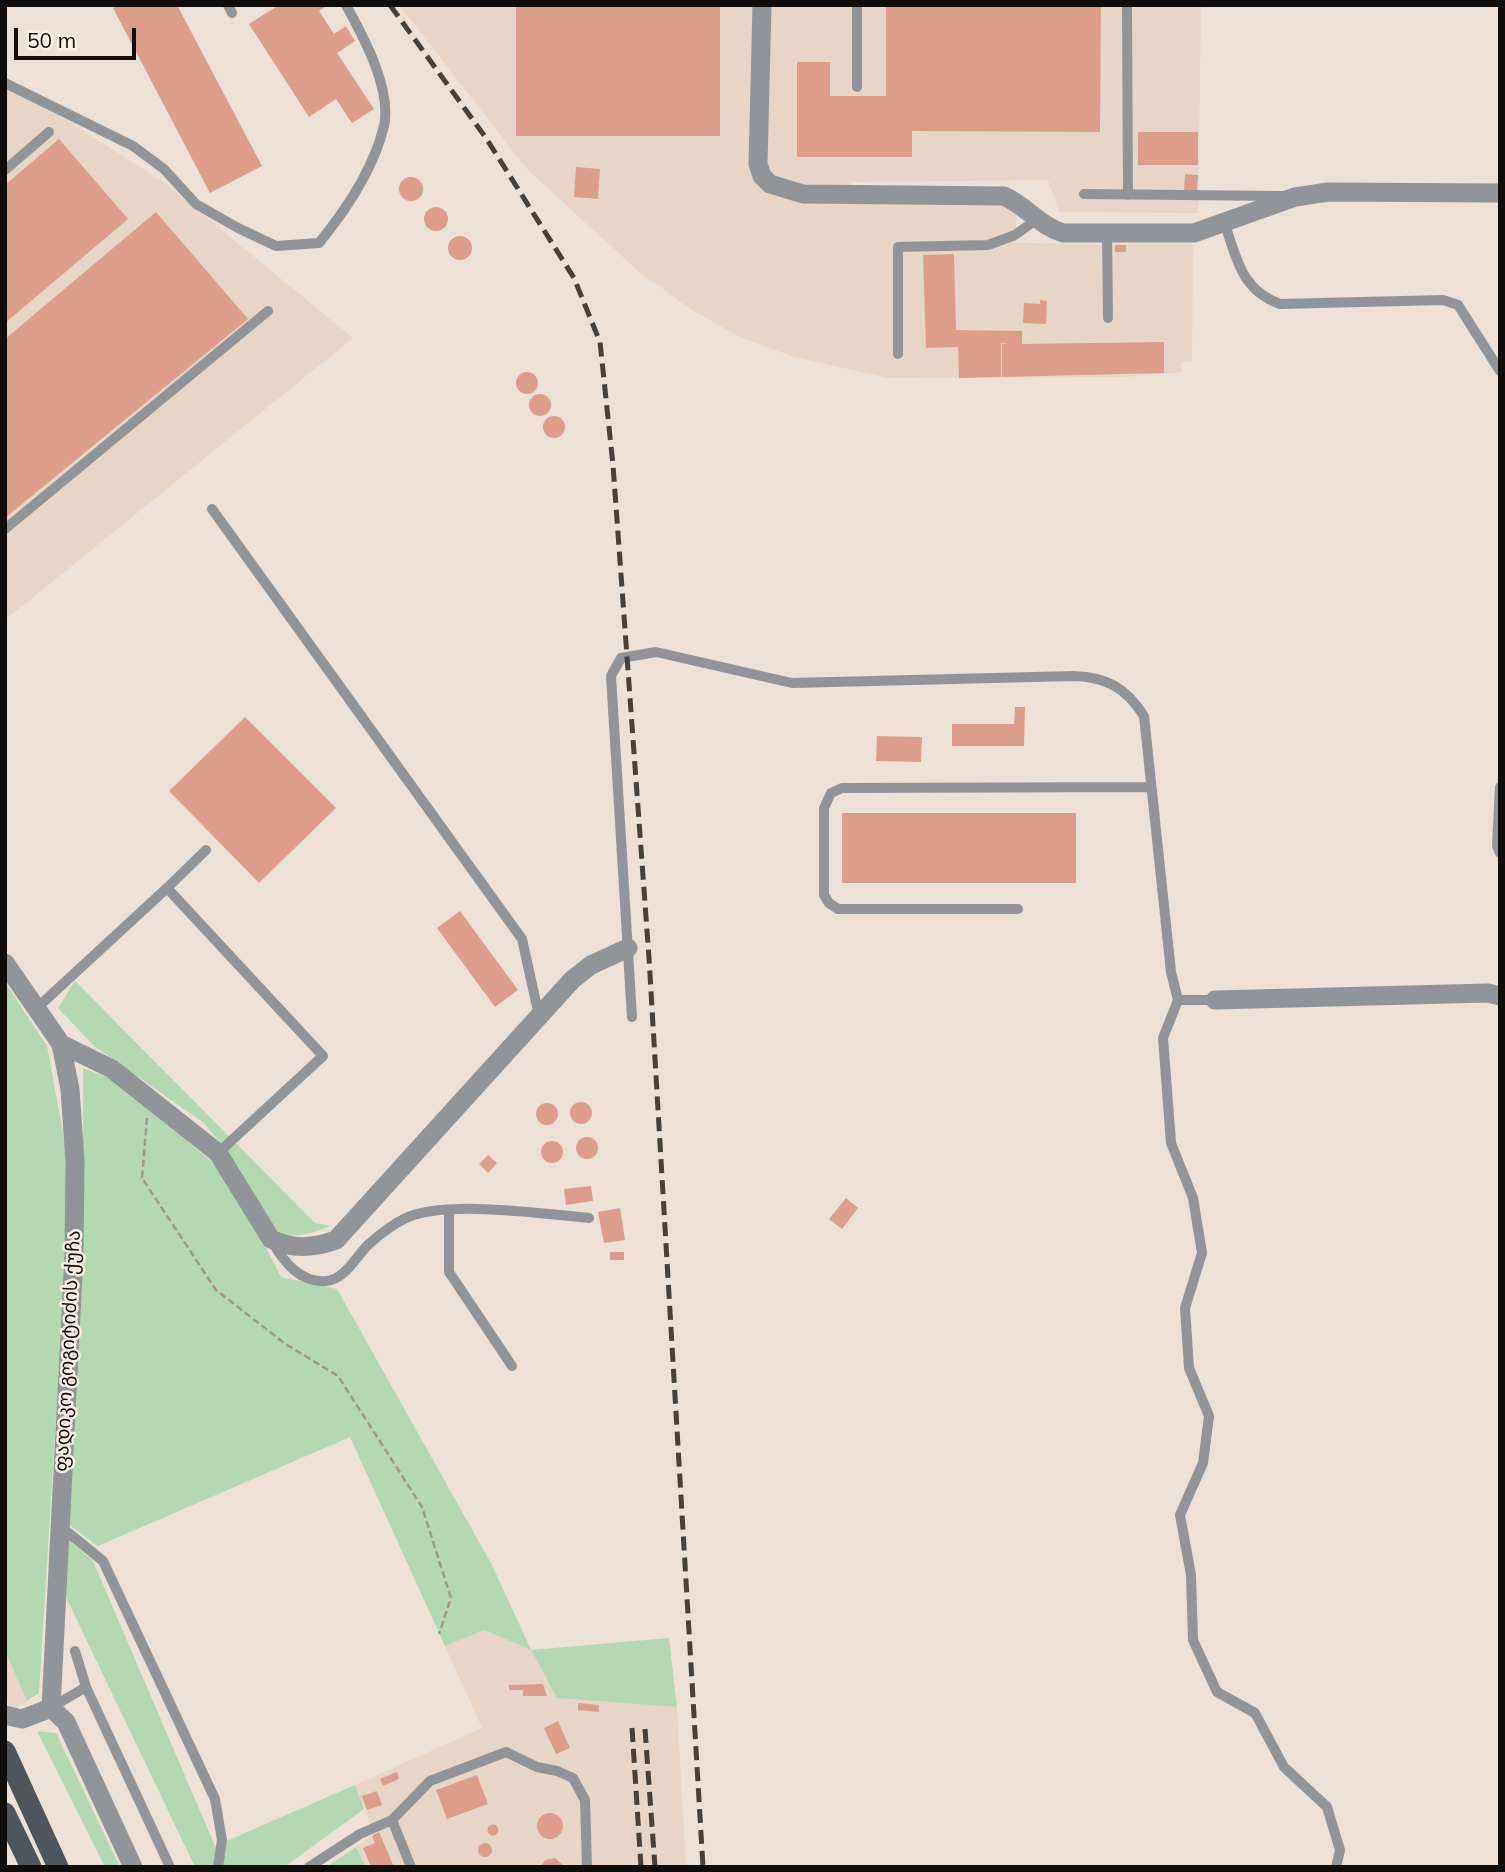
<!DOCTYPE html>
<html>
<head>
<meta charset="utf-8">
<style>
  body { margin:0 }
  #map { position:relative; width:1505px; height:1872px; overflow:hidden; background:#ece0d7; font-family:Mulish,sans-serif }
  canvas { display:block }
  .frame { position:absolute; inset:0; border:7px solid #100d0a; pointer-events:none }
  .scale { position:absolute; left:14px; top:28px; width:122px; height:32px; box-sizing:border-box; border:4px solid #100d0a; border-top:0; padding-left:9px; font-size:21px; line-height:24px; white-space:nowrap; color:#100d0a; -webkit-text-stroke:5px #f9ede4; paint-order:stroke }
</style>
</head>
<body>
<div id="map">
<canvas width="1505" height="1872"></canvas>
<div class="frame"></div>
<div class="scale">50 m</div>
</div>
<script>
const ctx = document.querySelector('canvas').getContext('2d');
ctx.lineJoin = 'round';
function paint(path, color) { ctx.fillStyle = color; ctx.fill(path, 'evenodd'); }
function trace(path, color, width, dash) { ctx.strokeStyle = color; ctx.lineWidth = width; ctx.lineCap = dash ? 'butt' : 'round'; ctx.setLineDash(dash || []); ctx.stroke(path); }
function label(font, color, halo, rows, align = 'center') {
  ctx.font = font + ' Mulish,"Noto Sans Georgian",sans-serif'; ctx.lineWidth = 5; ctx.setLineDash([]); ctx.textBaseline = 'middle'; ctx.strokeStyle = halo; ctx.fillStyle = color; for (const [text, x, y, turn = 0] of rows) {
    ctx.save(); ctx.translate(x, y); ctx.rotate((+turn || 0) * Math.PI / 180); ctx.textAlign = isNaN(turn) ? turn : align; if (halo) ctx.strokeText(text, 0, 0); ctx.fillText(text, 0, 0); ctx.restore();
  }
}
const built = new Path2D(`
  M399,5h802l-3,208 -139,-1 -11,-32 -197,2v21l165,1v39l177,2 -1,116 -10,1v10l-58,5 -236,1 -94,-21 -54,-20 -48,-27 -54,-39 -111,-102z
  M5,81l157,100 191,157 -348,282z
  M483,1630l48,20 26,48 120,9 9,160h-320l-10,-20 12,-8 4,-11 -17,-43 127,-57 -37,-82z
  M5,1651l22,50 -15,9 -7,-14z`);
const green = new Path2D(`
  M75,981l240,242 16,3c-18,7 -34,12 -53,8l-32,-47 -16,-33 -26,-31 -110,-77 -36,-38z
  M5,982l42,64 18,98v128l-26,421 -12,8 -22,-50z
  M83,1068l33,13 102,86 40,65 23,45 56,12 155,276 39,85 138,-12 8,69 -120,-9 -26,-48 -47,-20 -39,16 -95,-209 -252,109 -30,-22 15,-260z
  M68,1539l25,22 122,285 140,-61 9,24 -80,58h-89l-130,-272z
  M37,1731l19,2 64,134h-15z
  M356,1847l10,20h-40z`);
const building = new Path2D(`
  M118,5h59l85,161 -52,27 -97,-185z
  M279,5h49l-9,6 15,23 12,-8 9,15 -18,12 37,56 -22,14 -16,-24 -27,18 -60,-93z
  M516,5l204,1v130h-204z
  M886,5h215l-1,127 -188,-1v26h-115v-95h33v34h56z
  M1138,132h60v33h-60z
  M59,139l69,80 -123,104v-138z
  M576,167l24,2 -2,30 -24,-2z
  M1185,174l13,1 -1,16h-13z
  M399 189a12 12 0 1 1 24 0a12 12 0 1 1-24 0Z
  M424 219a12 12 0 1 1 24 0a12 12 0 1 1-24 0Z
  M156,212l92,107 -243,199v-179z
  M448 248a12 12 0 1 1 24 0a12 12 0 1 1-24 0Z
  M1115,245h11v7h-11z
  M954,254l2,76 66,1v13l142,-2v31l-162,4v-33h7l-8,-1v34l-42,1 -1,-31 -32,1 -3,-93z
  M1040,300l7,1 -1,23 -23,-1 1,-20 16,1z
  M516 383a11 11 0 1 1 22 0a11 11 0 1 1-22 0Z
  M529 405a11 11 0 1 1 22 0a11 11 0 1 1-22 0Z
  M543 427a11 11 0 1 1 22 0a11 11 0 1 1-22 0Z
  M1015,707h10l-1,39h-72v-22h62z
  M245,717l91,91 -77,75 -90,-92z
  M877,736l45,1 -1,25 -45,-1z
  M842,813h234v70h-234z
  M460,911l58,79 -23,17 -58,-79z
  M570 1113a11 11 0 1 1 22 0a11 11 0 1 1-22 0Z
  M536 1114a11 11 0 1 1 22 0a11 11 0 1 1-22 0Z
  M576 1148a11 11 0 1 1 22 0a11 11 0 1 1-22 0Z
  M541 1152a11 11 0 1 1 22 0a11 11 0 1 1-22 0Z
  M488,1155l9,8 -9,10 -9,-9z
  M591,1186l2,15 -27,4 -2,-16z
  M846,1198l12,10 -16,21 -13,-10z
  M620,1208l5,32 -21,3 -6,-31z
  M610,1252h14v8h-14z
  M543,1684l4,12h-24v-6h-14v-5z
  M578,1703l21,2v7l-21,-2z
  M558,1721l12,27 -14,6 -12,-26z
  M397,1772l2,7 -16,7 -3,-7z
  M477,1775l11,29 -41,15 -11,-29z
  M377,1791l5,14 -15,5 -5,-14z
  M537 1826a13 13 0 1 1 26 0a13 13 0 1 1-26 0Z
  M487.5 1830a5.5 5.5 0 1 1 11 0a5.5 5.5 0 1 1-11 0Z
  M379,1832l15,35h-23l-8,-19 12,-5 -3,-7z
  M478 1850a7 7 0 1 1 14 0a7 7 0 1 1-14 0Z
  M555,1858l10,9h-24l4,-7z`);
const path = new Path2D(`
  M147,1118l-5,60 74,112 68,53 54,33 84,131 29,91 -12,36`);
const lane = new Path2D(`
  M228,5l4,8
  M857,5v82
  M1127,5l1,190
  M5,83l128,63 31,23 32,35 42,24 38,18 43,-3c27,-33 55,-75 65,-117 8,-37 -21,-90 -38,-121
  M5,170l44,-38
  M1084,194l197,2
  M1224,222c13,36 16,67 56,82l163,-4 15,5 42,66
  M1107,233l1,85
  M898,354v-107l90,-2 27,-10 22,-16
  M212,509l310,430 17,77
  M5,529l263,-218
  M1500,787l-3,59 3,7
  M167,888l39,-38
  M1018,909h-180l-9,-6 -5,-8v-87l7,-15 11,-5 309,-1
  M1178,1000l-15,38 8,105 22,55 9,55 -17,55 4,60 20,48 -6,47 -23,52 11,60 2,65 24,52 38,21 29,54 43,40 13,43 -4,17
  M38,1007l129,-119 156,168 -105,97
  M632,1017l-21,-341 10,-18 35,-6 136,31 282,-7c33,1 52,12 70,40l27,256 7,28h37
  M449,1211v61l63,94
  M273,1243c11,19 27,40 53,38 20,-2 30,-25 43,-37 10,-9 23,-19 35,-25 39,-20 140,-5 185,-1
  M60,1526l43,35 112,238 7,41 -4,27
  M75,1651l11,36
  M52,1707l34,-20 84,180
  M392,1820l19,47
  M309,1867l51,-33 32,-14 38,-39 76,-29 31,15 20,4 16,7 12,22 2,67`);
const street = new Path2D(`
  M762,5l-4,159 4,12 8,8 33,10 201,2c22,10 36,30 59,37h131l101,-36 33,-5 172,1
  M5,963l56,81 9,45 5,72 -1,94 -23,453
  M1215,1000l273,-7 12,3
  M61,1044l51,25 106,84 53,86c22,11 43,9 65,1l236,-260 19,-15 37,-17
  M51,1708l15,14 67,145
  M5,1715l17,4 29,-11`);
const primary = new Path2D(`
  M5,1751l53,116
  M5,1813l26,54`);
const rail = new Path2D(`
  M390,5l96,133 88,140 26,64 13,123 36,493 54,909
  M632,1728l9,139
  M645,1729l10,138`);
const streetNames = [
  ["ფადიკო გოგიტიძის ქუჩა",68,1351,-87]
];
paint(built, '#e7d5c7');
paint(green, '#b4d9b2');
paint(building, '#dc9e8a');
trace(path, '#a09790', 2.5, [7, 3.5]);
trace(lane, '#919499', 10);
trace(street, '#919499', 19);
trace(primary, '#4f555d', 21);
trace(rail, '#46413c', 5, [14, 7]);
label('19px', '#100d0a', '#f9ede4', streetNames);
</script>
</body>
</html>
